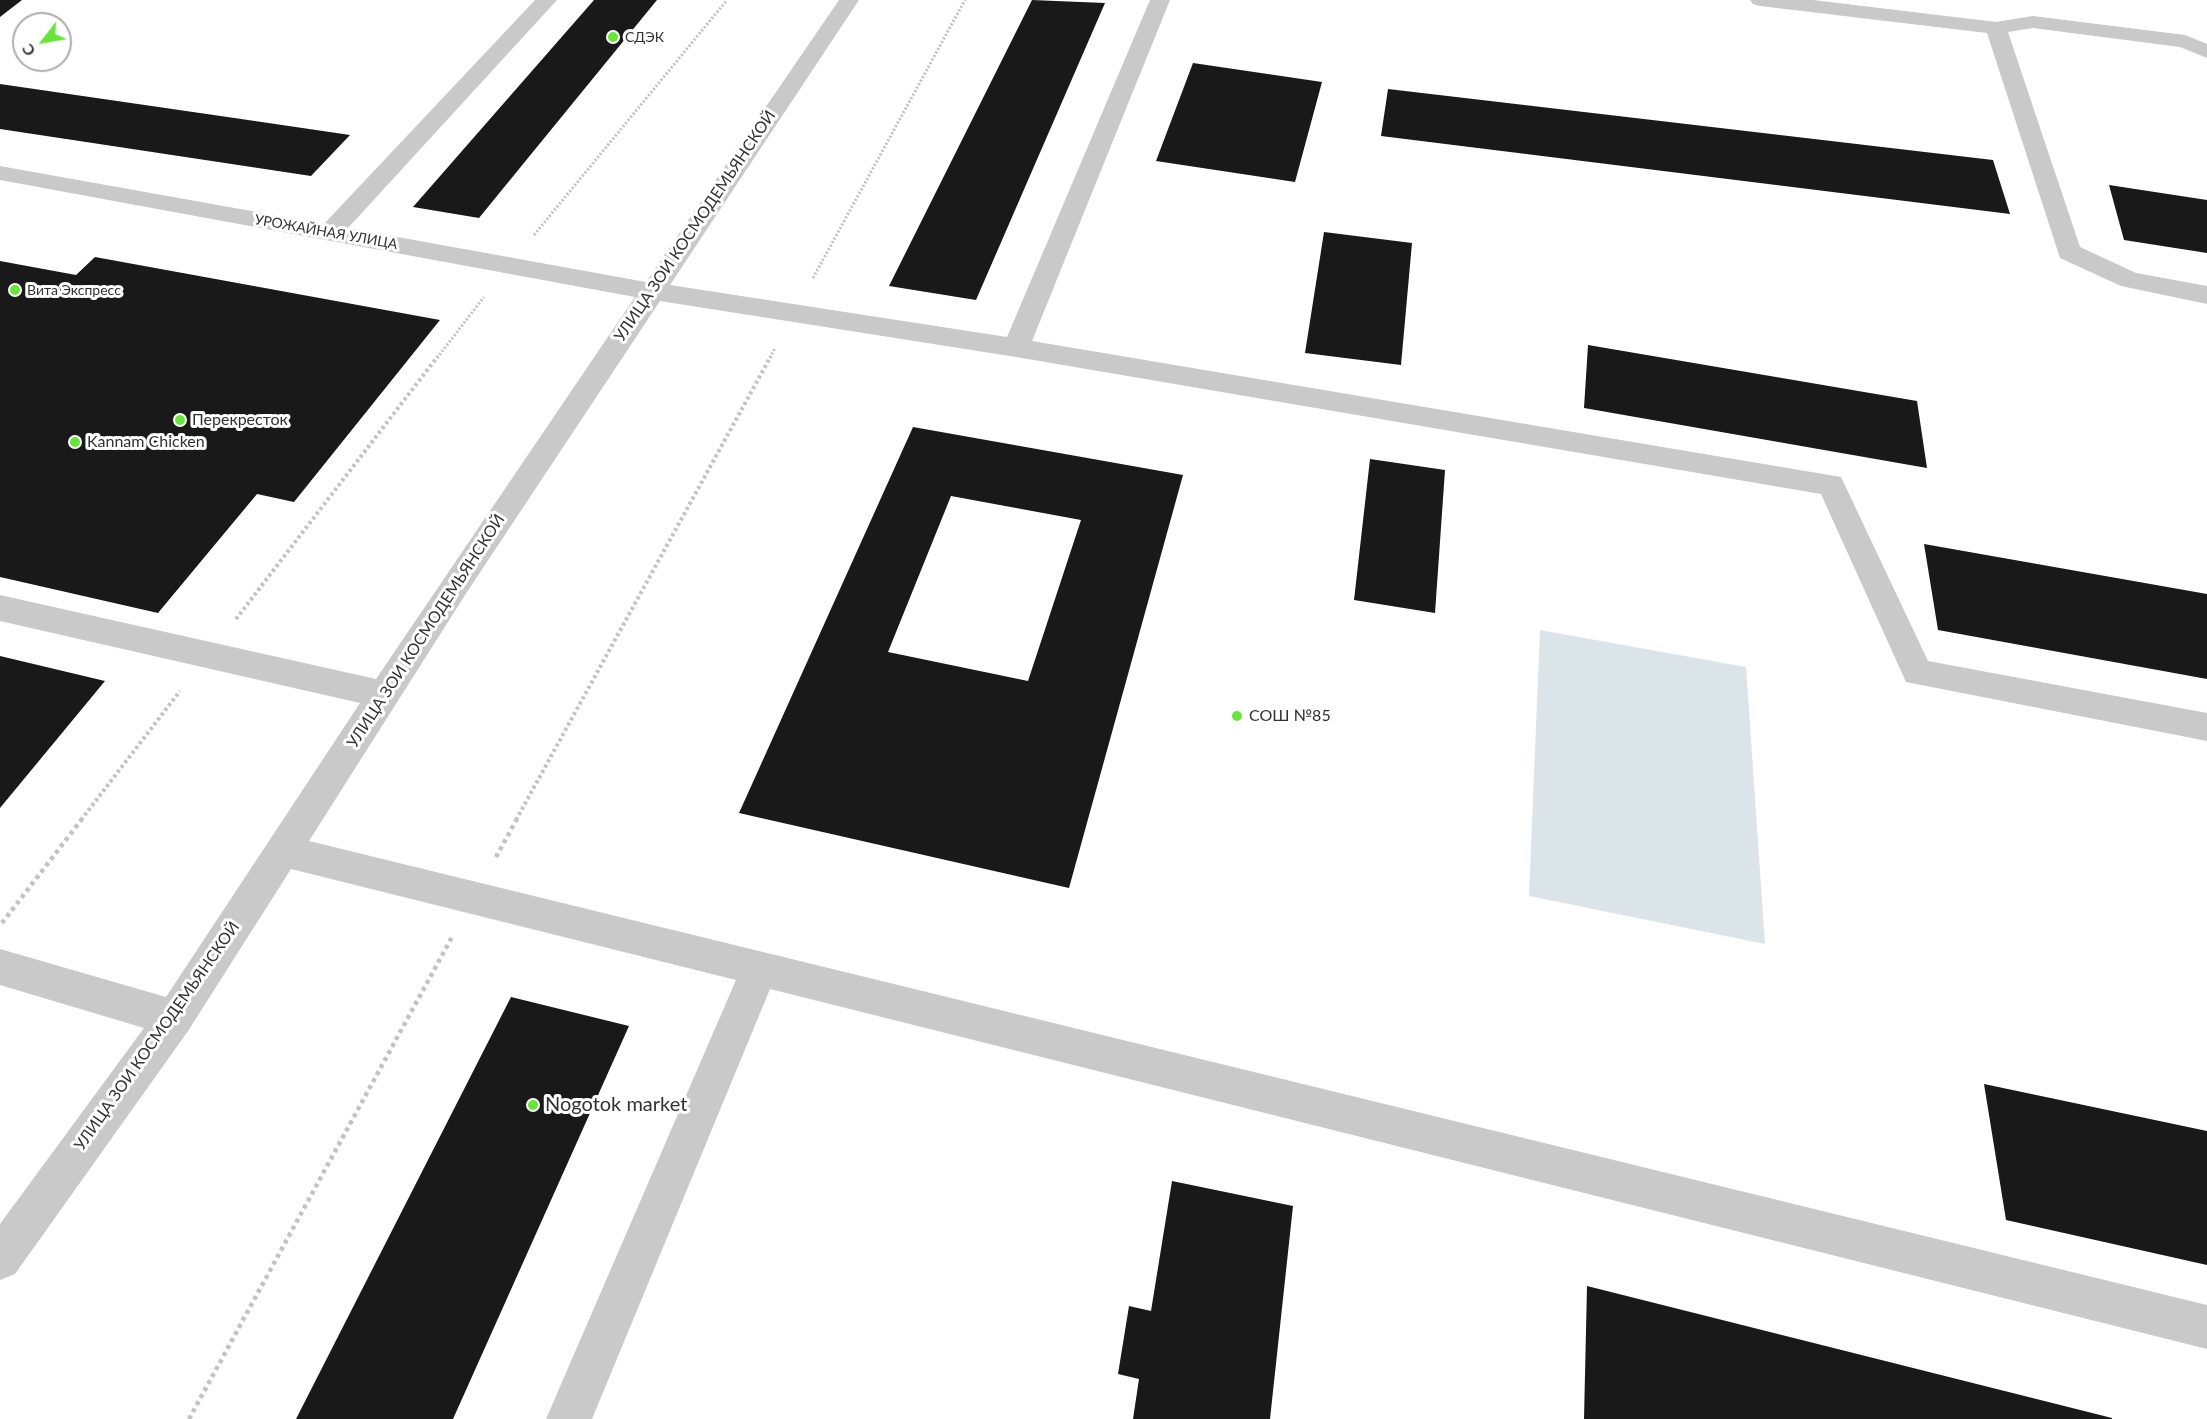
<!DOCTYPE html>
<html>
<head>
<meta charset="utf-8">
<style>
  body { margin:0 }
  #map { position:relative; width:2207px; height:1419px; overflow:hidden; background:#fff; font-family:Lato,sans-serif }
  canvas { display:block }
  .north { position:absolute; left:12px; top:12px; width:60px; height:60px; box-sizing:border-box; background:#fff; border:2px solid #adadad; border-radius:50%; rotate:239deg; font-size:16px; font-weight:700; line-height:24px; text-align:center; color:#323232 }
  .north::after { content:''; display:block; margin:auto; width:21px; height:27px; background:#67e538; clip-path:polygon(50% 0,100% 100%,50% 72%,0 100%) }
</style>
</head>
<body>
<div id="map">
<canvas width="2207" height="1419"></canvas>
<div class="north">С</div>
</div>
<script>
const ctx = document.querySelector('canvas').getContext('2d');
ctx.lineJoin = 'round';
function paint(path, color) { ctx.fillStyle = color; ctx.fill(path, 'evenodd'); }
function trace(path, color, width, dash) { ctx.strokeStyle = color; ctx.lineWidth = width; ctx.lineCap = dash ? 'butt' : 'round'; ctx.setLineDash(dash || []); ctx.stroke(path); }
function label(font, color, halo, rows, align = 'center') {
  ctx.font = font + ' Lato,sans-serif'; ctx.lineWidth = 6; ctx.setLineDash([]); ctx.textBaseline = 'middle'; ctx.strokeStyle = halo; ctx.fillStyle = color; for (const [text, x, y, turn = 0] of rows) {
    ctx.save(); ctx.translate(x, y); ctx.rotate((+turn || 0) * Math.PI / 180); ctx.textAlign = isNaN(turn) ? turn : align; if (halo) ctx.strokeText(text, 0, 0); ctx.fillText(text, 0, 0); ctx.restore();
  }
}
const green = new Path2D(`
  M1540,630l206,37 19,277 -236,-48z`);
const building = new Path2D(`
  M0,0h22l-22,17z
  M594,0h63l-178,218 -66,-11z
  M1032,0l73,3 -129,297 -87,-14z
  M1193,63l129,19 -27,100 -139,-21z
  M0,84l248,36 102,15 -39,41 -311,-47z
  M1388,89l605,71 17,54 -629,-78z
  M2109,185l98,15v53l-83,-13z
  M1324,232l88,11 -11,122 -96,-12z
  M95,257l345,63 -146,182 -37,-8 -99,119 -158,-36v-316l76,14z
  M1588,345l329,56 10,67 -343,-60z
  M913,427l270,48 -114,413 -330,-75zM951,496l130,24 -53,161 -140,-29z
  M1370,459l75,11 -10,143 -81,-13z
  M1924,544l283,50v85l-269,-49z
  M0,656l105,25 -105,127z
  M511,997l118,29 -176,393h-157z
  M1984,1084l223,47v134l-201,-45z
  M1172,1181l121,25 -23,213h-137l6,-40 -21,-5 11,-68 22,5z
  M1587,1286l525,132v1h-528z`);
const pathFar2 = new Path2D(`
  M534,235l193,-235
  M813,278l152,-278
  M437,358l47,-61
  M770,358l5,-10`);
const pathFar1 = new Path2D(`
  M236,619l202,-263
  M81,820l99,-129
  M516,820l255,-464`);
const path = new Path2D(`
  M496,857l21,-38
  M2,923l80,-104
  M189,1419l263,-482`);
const minor = new Path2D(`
  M535,0h22l-209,228 298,54 193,-282h20l-189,285 337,52 143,-337h20l-138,341 809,136 87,184 279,52v28l-301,-59 -85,-188 -805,-137 -356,-56 -193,291 -158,249 1898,464v44l-1437,-360 -178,430h-46l190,-439 -445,-111 -103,162 -173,243 -15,6v-56l144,-196 -144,-43v-36l166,48 194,-294 -360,-82v-26l376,84 259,-382 -635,-117v-14l324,58z
  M1750,0h63l183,22 37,-6 152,19 22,9v14l-27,-11 -147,-19 -25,4 72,215 56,26 71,13v18l-86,-18 -61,-28 -73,-225 -227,-27 -7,-2z`);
const markers = [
  [613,37,6,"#67e538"],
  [15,290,6,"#67e538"],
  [180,420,6,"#67e538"],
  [75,442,6,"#67e538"],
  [1237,716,6,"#67e538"],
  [533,1105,6,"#67e538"]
];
const farPoinames = [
  ["СДЭК",625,37],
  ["Вита Экспресс",27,290]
];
const farStreetnames = [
  ["УРОЖАЙНАЯ УЛИЦА",326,232,10]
];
const streetNames = [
  ["УЛИЦА ЗОИ КОСМОДЕМЬЯНСКОЙ",695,226,-56],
  ["УЛИЦА ЗОИ КОСМОДЕМЬЯНСКОЙ",426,631,-57],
  ["УЛИЦА ЗОИ КОСМОДЕМЬЯНСКОЙ",157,1036,-55]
];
const poiNames = [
  ["Перекресток",192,420],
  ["Kannam Chicken",87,442],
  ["СОШ №85",1249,716]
];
const nearPoinames = [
  ["Nogotok market",545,1105]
];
paint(green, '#dbe5e9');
paint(building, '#191919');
trace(pathFar2, '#c2c2c2', 3, [2, 2]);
trace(pathFar1, '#c2c2c2', 4, [3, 3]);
trace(path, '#c2c2c2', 4.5, [4, 4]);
paint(minor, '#c9c9c9');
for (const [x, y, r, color] of markers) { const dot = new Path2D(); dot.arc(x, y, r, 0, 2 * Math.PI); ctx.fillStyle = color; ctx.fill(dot); trace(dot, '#fff', 2); }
label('14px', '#323232', '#fff', farPoinames, 'left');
label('14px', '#323232', '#fff', farStreetnames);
label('16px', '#323232', '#fff', streetNames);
label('16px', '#323232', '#fff', poiNames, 'left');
label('20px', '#323232', '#fff', nearPoinames, 'left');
</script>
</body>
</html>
